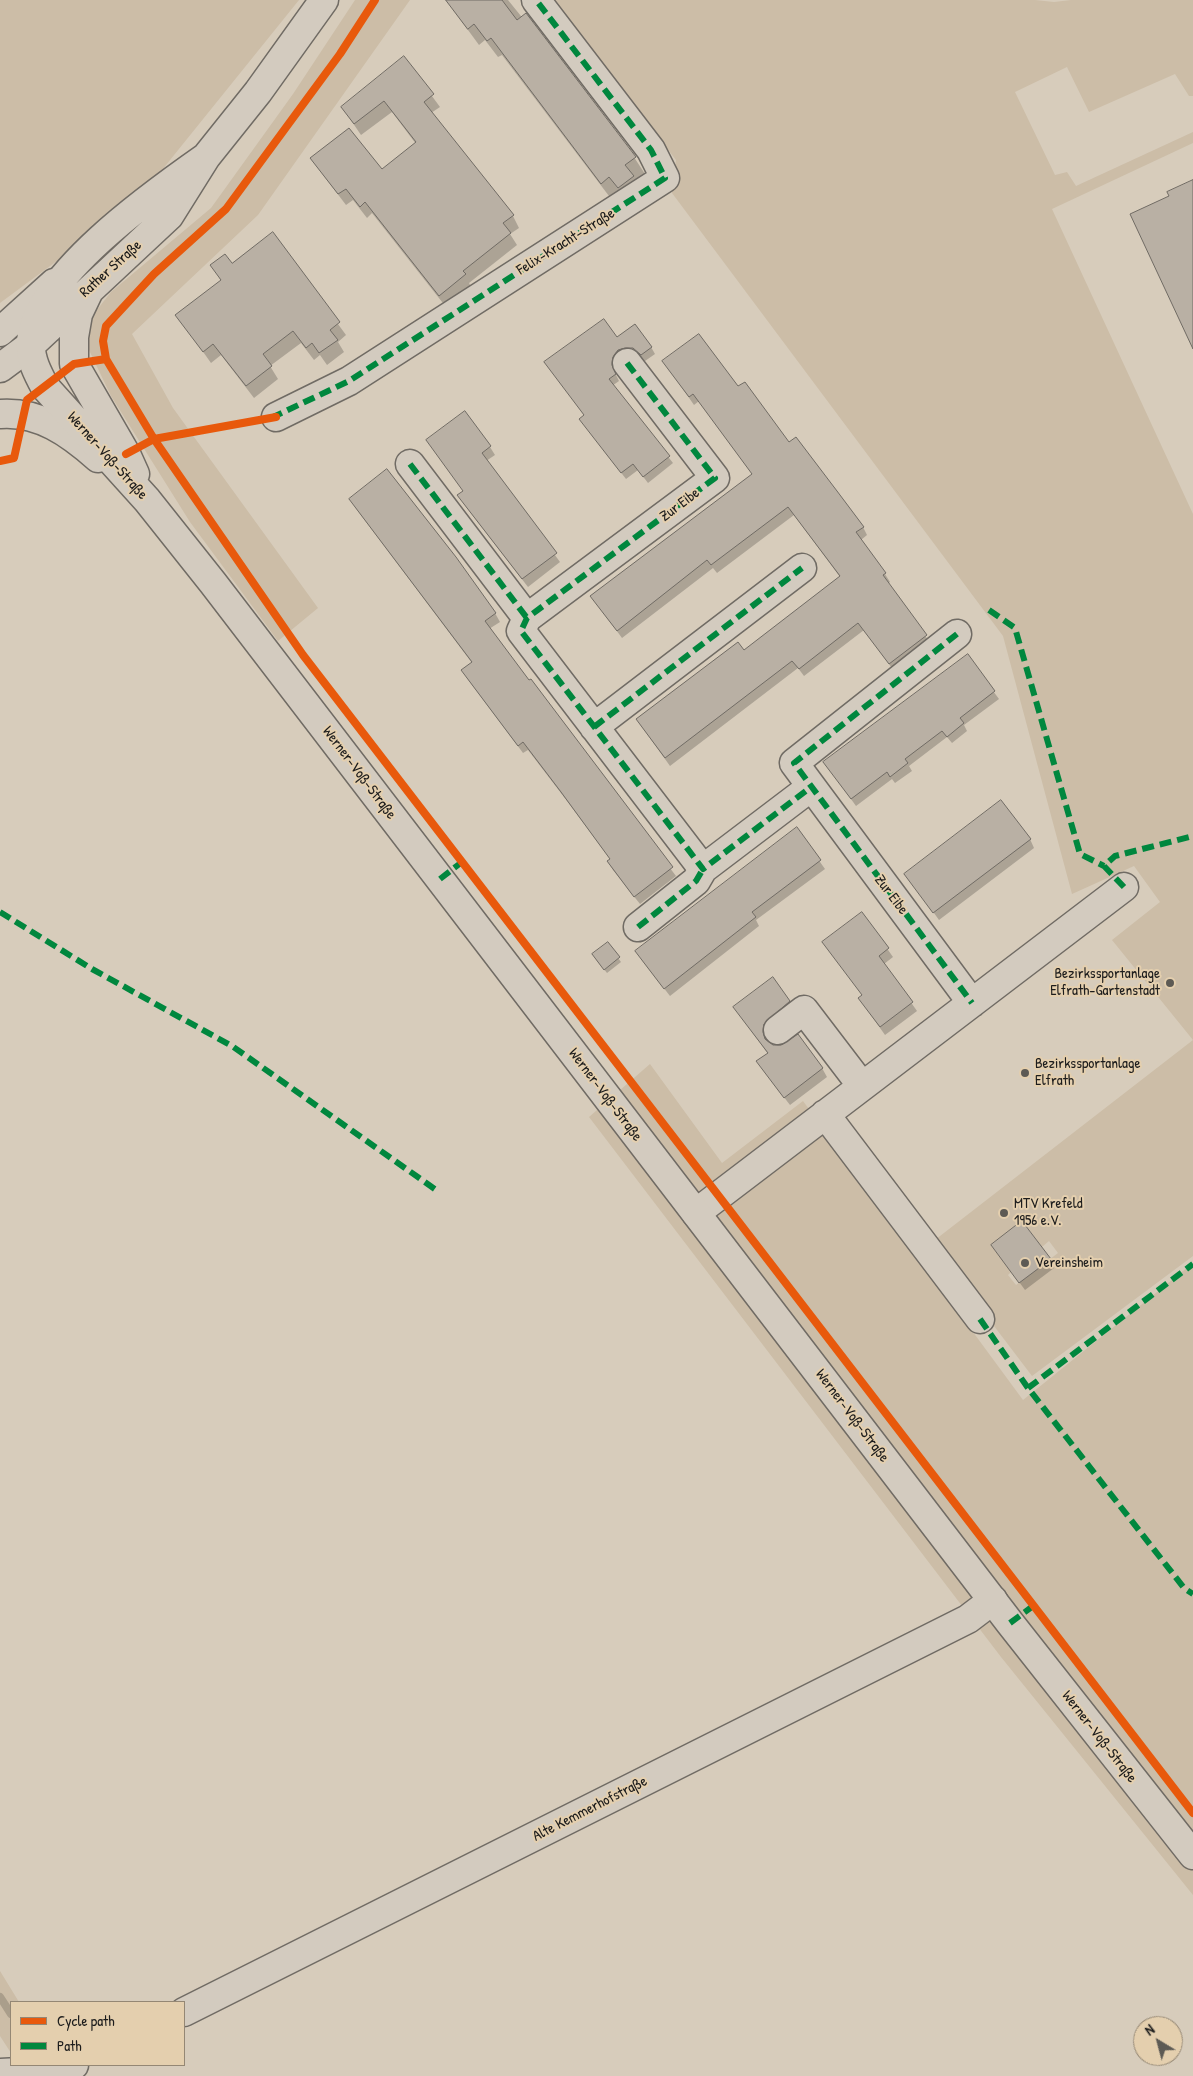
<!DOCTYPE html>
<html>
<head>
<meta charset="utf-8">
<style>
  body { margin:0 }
  #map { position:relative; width:1193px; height:2076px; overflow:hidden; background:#d7ccbb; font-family:"Patrick Hand",sans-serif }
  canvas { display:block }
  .legend { position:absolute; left:10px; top:2001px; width:175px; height:65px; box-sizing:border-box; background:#e4cfae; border:1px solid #948774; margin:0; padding:6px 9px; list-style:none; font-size:15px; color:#1c1c1c }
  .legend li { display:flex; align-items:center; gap:10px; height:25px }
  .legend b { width:25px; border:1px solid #948774 }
  .north { position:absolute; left:1133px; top:2016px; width:50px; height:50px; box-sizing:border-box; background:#e4cfae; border:1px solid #948774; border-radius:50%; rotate:323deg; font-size:14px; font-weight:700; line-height:20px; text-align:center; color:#1c1c1c }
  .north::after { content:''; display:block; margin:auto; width:18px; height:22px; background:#5d5a54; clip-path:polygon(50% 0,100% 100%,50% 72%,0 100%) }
</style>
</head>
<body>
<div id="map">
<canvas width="1193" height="2076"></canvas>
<ul class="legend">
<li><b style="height:6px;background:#e8590c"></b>Cycle path</li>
<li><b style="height:6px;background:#00873e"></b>Path</li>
</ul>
<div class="north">N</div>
</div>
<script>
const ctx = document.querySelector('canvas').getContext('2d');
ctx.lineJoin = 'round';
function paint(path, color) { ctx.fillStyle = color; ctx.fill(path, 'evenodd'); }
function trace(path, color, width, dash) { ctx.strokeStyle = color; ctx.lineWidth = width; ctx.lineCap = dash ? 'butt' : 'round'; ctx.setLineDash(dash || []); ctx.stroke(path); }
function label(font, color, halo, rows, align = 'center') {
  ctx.font = font + ' "Patrick Hand",sans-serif'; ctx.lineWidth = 4; ctx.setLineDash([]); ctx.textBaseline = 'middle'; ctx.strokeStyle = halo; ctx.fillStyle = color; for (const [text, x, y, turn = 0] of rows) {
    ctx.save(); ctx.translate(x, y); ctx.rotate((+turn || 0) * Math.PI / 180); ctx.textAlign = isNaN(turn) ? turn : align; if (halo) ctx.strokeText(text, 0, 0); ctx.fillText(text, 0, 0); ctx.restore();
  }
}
const green = new Path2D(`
  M0,0h299l-137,170 -89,79 -73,54z
  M355,0h55l-152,215 -126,119 41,74 145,200 -40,33 -88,-119 -79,-126 -22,-46v-30l22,-28 100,-84 82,-114z
  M553,0h482l19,2 17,-2h122v96h-4l-14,-22 -86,38 -22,-45 -52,25 40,83 12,-3 9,14 117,-54v11l-141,66 141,305v526l-81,-100 48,-38 -26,-36 -62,28 -69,-258 -331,-443 4,-33z
  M1193,1040v216l-161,120 -101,-133zM1022,1221l20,26 7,-6 9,12 -42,32 -8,-10 3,-3 -20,-27z
  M650,1064l72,99 81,-62 220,299 170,-137v632l-192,-238 -412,-540z
  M0,1971l19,31h-8v51l-11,-17z`);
const shadow = new Path2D(`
  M446,0h62l122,151 15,23 -33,26 -110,-145 -4,2 -13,-17 -6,5z
  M404,58l36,49 -9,6 82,103 6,12 -9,6 7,11 -48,38 2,4 -25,20 -74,-94 -5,5 -14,-18 -7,5 -35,-46 71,12 34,-27 -24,-32 -31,23 -19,-28z
  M272,234l74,101 -8,7 6,10 -17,13 -7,-10 -6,5 -13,-17 -31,23 8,13 -24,19 -33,-43 -10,8 -34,-48 44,-34 -9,-16h19z
  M617,339l34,8 4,7 -10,7 -7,-6 -22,9 -1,9 4,8 -7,5 61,77 -25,20 -10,-13 -12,9 -41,-53 -4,-7 4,-3 -35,-47z
  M664,362l74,26 125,139 4,8 -6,5 24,34 5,8 -2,2 43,60 -37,27 -30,-41 -60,46 -6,-8 -128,98 -33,-46 107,-68 96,-75 -46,-62 -77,58 -4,-5 -91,70 -31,-42 162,-121 -54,-74 -5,4z
  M428,440l62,7 5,8 -9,6 74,101 -32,25 -64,-83 -5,-8 5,-4z
  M355,507l140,106 5,9 -11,7 187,247 -36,28 -27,-34 -5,-8 3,-2 -44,-59 -39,-51 -5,3 -56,-75 5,-15z
  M967,656l32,43 -35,26 3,6 -15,12 -5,-6 -38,29 3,5 -17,12 -3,-4 -36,27 -31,-43z
  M796,828l29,41 -69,51 3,6 -89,70 -29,-37z
  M1030,839l4,9 -95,72 -33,-46z
  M862,913l31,44 -9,7 33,47 -32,24 -26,-37 4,-2z
  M608,944l13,18 -14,11 -12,-15z
  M789,1001l5,9 -26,22 -1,9 5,5 9,1 41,21 5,9 -37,28 -27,-35 5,-16 -28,-39z
  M992,1245l58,15 4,8 -29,22z`);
const stream = new Path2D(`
  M0,1997l11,17`);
const building = new Path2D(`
  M446,0h56l15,20 9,-7 110,144 -11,8 9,11 -16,12 -9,-11 -8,7 -110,-146 -4,3 -13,-17 -6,5z
  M404,56l30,38 -10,8 90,113 -11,8 8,10 -48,38 3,3 -27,22 -74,-94 -5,5 -14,-18 -8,5 -28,-36 39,-30 33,41 34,-27 -32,-41 -30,23 -13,-17z
  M1193,180v169l-63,-135 39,-18 -2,-4z
  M273,232l67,90 -10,8 8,10 -19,13 -7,-10 -6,5 -13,-17 -30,23 9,12 -26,20 -33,-42 -10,8 -28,-37 46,-35 -11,-15 15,-11 7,9z
  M604,319l13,18 18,-13 17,23 -11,8 -8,-7h-8l-7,2 -5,7 -1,8 4,9 -7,5 61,77 -27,21 -10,-13 -12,9 -42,-54 5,-4 -40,-53z
  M699,334l39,52 7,-4 44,60 7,-5 41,54 27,36 -8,5 30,41 -3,2 44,60 -38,29 -31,-41 -59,46 -7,-8 -127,97 -29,-39 102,-77 6,8 96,-74 -52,-69 -77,58 -4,-5 -90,71 -27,-35 162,-122 -59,-80 -4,3 -27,-36z
  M465,411l26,35 -9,7 75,100 -35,26 -65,-84 6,-4 -37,-51z
  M387,469l69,88 40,56 -11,8 44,59 2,-1 142,188 -39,30 -27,-36 3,-2 -49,-67 -38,-50 -5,4 -57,-76 11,-8 -123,-163z
  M968,654l27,37 -35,27 4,5 -17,14 -5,-6 -37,28 3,4 -18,14 -3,-5 -36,27 -28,-37z
  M1001,800l30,39 -98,74 -29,-39z
  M797,827l24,33 -69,52 4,5 -92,72 -29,-38z
  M862,912l27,36 -10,8 34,46 -33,25 -22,-29 4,-3 -40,-53z
  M608,942l12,15 -16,13 -12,-16z
  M773,977l17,24 -26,23 -1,8 2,7 8,6h8l17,-11 25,34 -39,30 -28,-37 12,-8 -35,-46z
  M1022,1221l29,38 -32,24 -28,-38z`);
const minor = new Path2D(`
  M0,332l54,-49
  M627,363l88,115 -188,140 -6,13 182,238 108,-82
  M0,368l31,-23
  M0,414c39,-3 70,19 98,44
  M276,417l73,-36 316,-203 -14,-28 -115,-150
  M410,464l117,154
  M957,634l-163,129 178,240
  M594,727l208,-159
  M638,927l58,-46 7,-12
  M778,1030l26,-20 58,76
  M825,1114l155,205
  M696,1213l428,-326
  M184,2012l784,-393 25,-19
  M0,2073l56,-3 18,-5`);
const major = new Path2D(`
  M206,157c-50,35 -174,122 -175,187 -1,15 7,30 14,43l102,113 66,83 797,1040 183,232
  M88,293l-10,21 -4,23v27l52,90 9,20
  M34,342l135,-126 37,-59 52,-65 66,-92`);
const quiet = new Path2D(`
  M627,363l88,115 -188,140 -6,13 182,238 108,-82
  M271,418l78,-37 316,-203 -14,-28 -115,-150
  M410,464l117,154
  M989,610l26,18 65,226 24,12
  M957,634l-163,129 178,240
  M594,727l208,-159
  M440,879l22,-17
  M1124,887l-20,-21 11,-10 78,-20
  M0,912l92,57 140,77 207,146
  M638,927l58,-46 7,-12
  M980,1319l48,69 156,200 9,6
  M1028,1388l165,-124
  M1010,1623l23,-17`);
const cycleway = new Path2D(`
  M375,0l-35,54 -114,155 -72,65 -48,52 -3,15 3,18 48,80 149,216 890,1158
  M126,454l28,-15 122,-22
  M0,461l14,-3 13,-58 47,-36 32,-5`);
const markers = [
  [1170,983,5,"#5d5a54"],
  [1025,1073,5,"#5d5a54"],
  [1004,1213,5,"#5d5a54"],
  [1025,1263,5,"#5d5a54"]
];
const streetNames = [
  ["Felix-Kracht-Straße",566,242,-32],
  ["Rather Straße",111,269,-42],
  ["Werner-Voß-Straße",107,456,48],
  ["Zur Eibe",680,505,-37],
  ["Werner-Voß-Straße",359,773,53],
  ["Zur Eibe",891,895,53],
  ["Werner-Voß-Straße",605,1095,53],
  ["Werner-Voß-Straße",852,1416,53],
  ["Werner-Voß-Straße",1099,1737,52],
  ["Alte Kemmerhofstraße",590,1809,-27]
];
const poiNames = [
  ["Bezirkssportanlage",1160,974,"right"],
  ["Elfrath-Gartenstadt",1160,991,"right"],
  ["Bezirkssportanlage",1035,1064],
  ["Elfrath",1035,1081],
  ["MTV Krefeld",1014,1204],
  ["1956 e.V.",1014,1221],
  ["Vereinsheim",1035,1263]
];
paint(green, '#ccbda7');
paint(shadow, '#0003');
trace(stream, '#aa9e8b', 8);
paint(building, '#b9b0a4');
trace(building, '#706b64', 1);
trace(minor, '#706b64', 31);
trace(major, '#706b64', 31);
trace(minor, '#d3cbbf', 28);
trace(major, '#d3cbbf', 28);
trace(quiet, '#00873e', 6, [12, 6]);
trace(cycleway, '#e8590c', 8);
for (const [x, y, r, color] of markers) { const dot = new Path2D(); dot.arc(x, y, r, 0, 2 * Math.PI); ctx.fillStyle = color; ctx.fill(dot); trace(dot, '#e4cfae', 2); }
label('15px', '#1c1c1c', '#e4cfae', streetNames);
label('15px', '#1c1c1c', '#e4cfae', poiNames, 'left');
</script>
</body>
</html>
